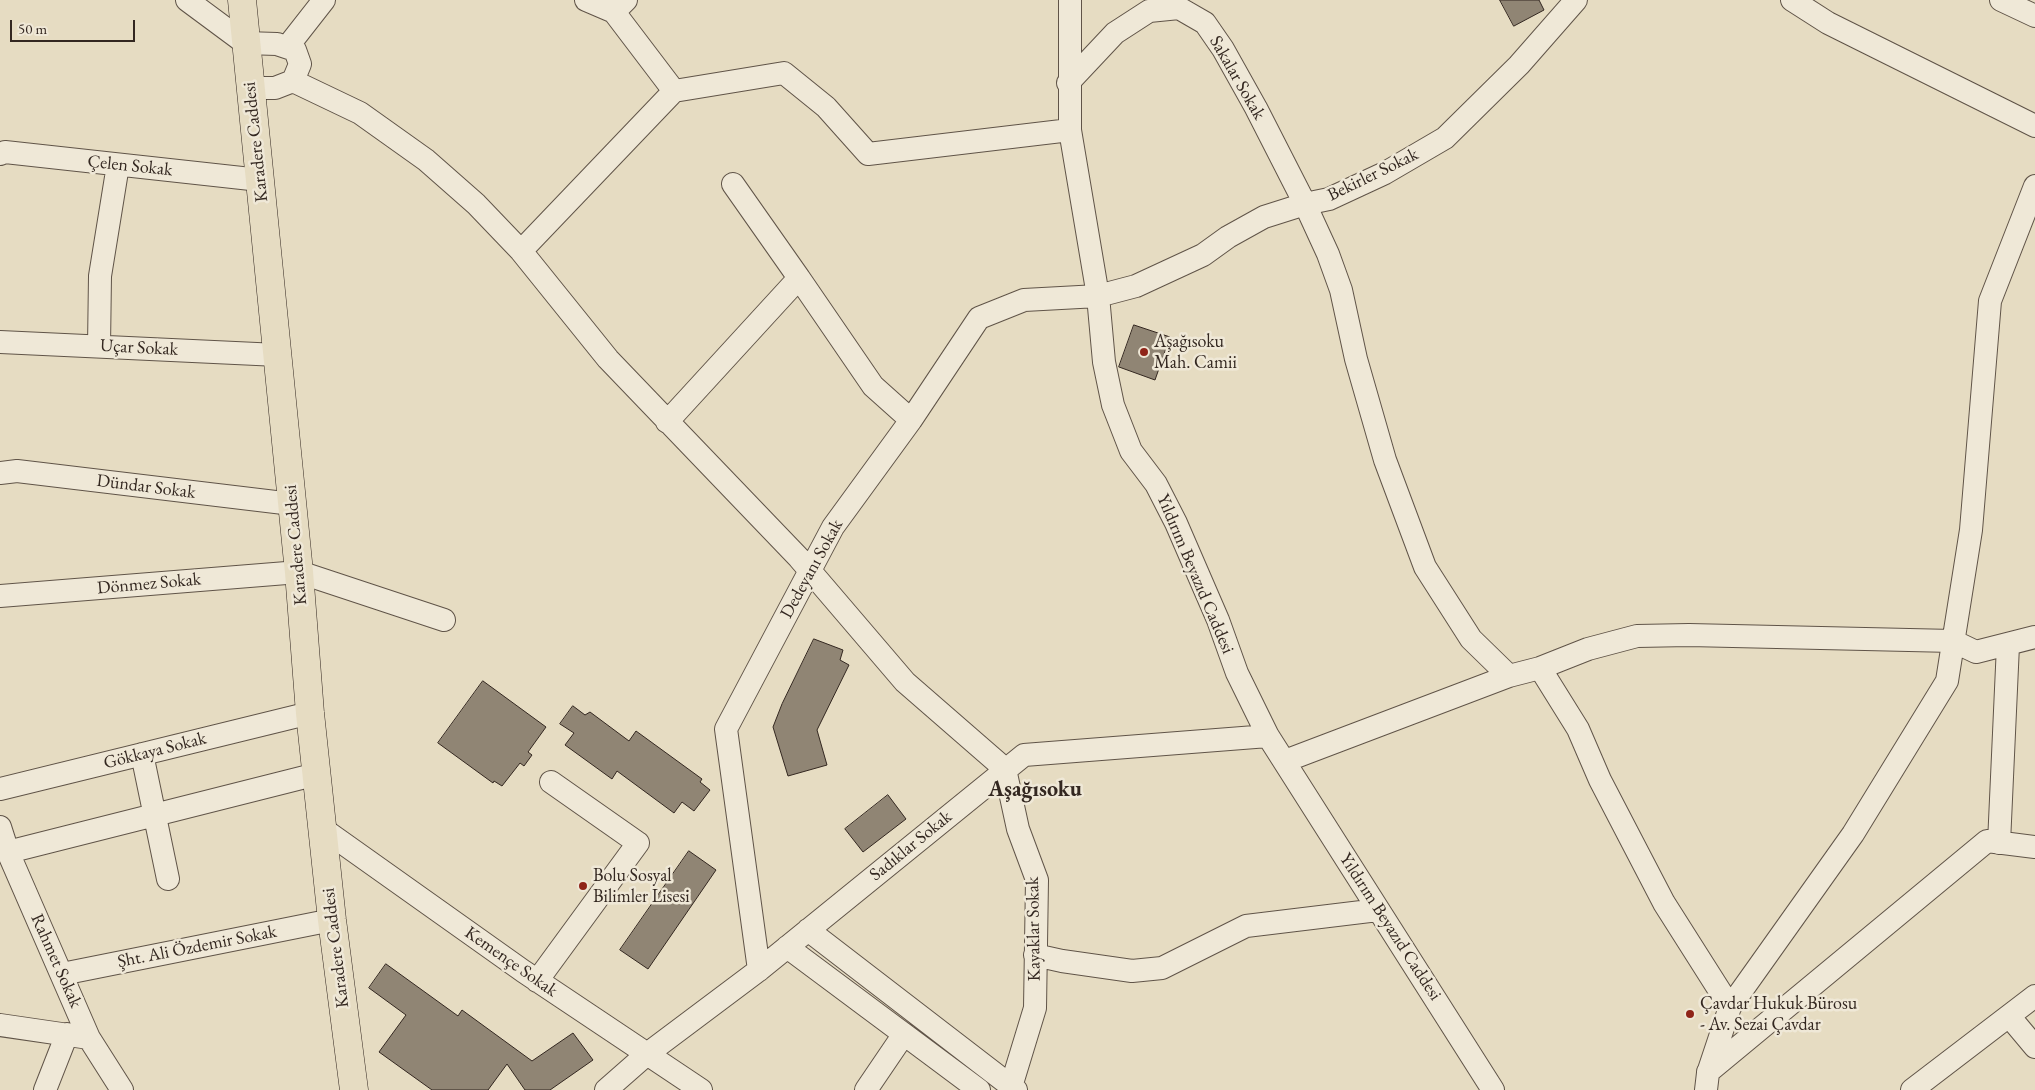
<!DOCTYPE html>
<html>
<head>
<meta charset="utf-8">
<style>
  body { margin:0 }
  #map { position:relative; width:2035px; height:1090px; overflow:hidden; background:#e6dcc2; font-family:"EB Garamond",serif }
  canvas { display:block }
  .scale { position:absolute; left:10px; top:20px; width:125px; height:22px; box-sizing:border-box; border:2px solid #332720; border-top:0; padding-left:6px; font-size:15px; line-height:18px; white-space:nowrap; color:#332720; -webkit-text-stroke:4px #efe8d7; paint-order:stroke }
</style>
</head>
<body>
<div id="map">
<canvas width="2035" height="1090"></canvas>
<div class="scale">50 m</div>
</div>
<script>
const ctx = document.querySelector('canvas').getContext('2d');
ctx.lineJoin = 'round';
function paint(path, color) { ctx.fillStyle = color; ctx.fill(path, 'evenodd'); }
function trace(path, color, width, dash) { ctx.strokeStyle = color; ctx.lineWidth = width; ctx.lineCap = dash ? 'butt' : 'round'; ctx.setLineDash(dash || []); ctx.stroke(path); }
function label(font, color, halo, rows, align = 'center') {
  ctx.font = font + ' "EB Garamond",serif'; ctx.lineWidth = 5; ctx.setLineDash([]); ctx.textBaseline = 'middle'; ctx.strokeStyle = halo; ctx.fillStyle = color; for (const [text, x, y, turn = 0] of rows) {
    ctx.save(); ctx.translate(x, y); ctx.rotate((+turn || 0) * Math.PI / 180); ctx.textAlign = isNaN(turn) ? turn : align; if (halo) ctx.strokeText(text, 0, 0); ctx.fillText(text, 0, 0); ctx.restore();
  }
}
const building = new Path2D(`
  M1500,0h39l5,10 -30,16z
  M1134,325l36,12 -15,43 -36,-13z
  M814,639l29,11 -3,10 9,5 -32,65 10,35 -39,11 -15,-49 9,-23z
  M483,681l63,46 -18,25 4,3 -8,11 -4,-3 -18,23 -8,-5 -1,2 -55,-40z
  M573,706l12,9 5,-3 39,29 7,-10 66,48 -2,3 10,8 -16,21 -12,-9 -8,11 -57,-42 -5,8 -47,-34 9,-12 -14,-9z
  M888,795l18,24 -43,33 -18,-23z
  M689,851l27,19 -68,99 -28,-19z
  M386,964l72,52 4,-6 70,51 41,-28 20,27 -43,30h-25l-18,-26 -19,26h-56l-53,-38 27,-37 -37,-27z`);
const minor = new Path2D(`
  M187,0l58,43 32,1 18,6 5,14 -7,17 -18,7h-24
  M586,0l28,12
  M1070,0v130l28,166 6,66 9,43 18,46 25,33 20,39 42,97 19,53 31,63 225,354
  M1792,0l36,23 207,103
  M2001,0l34,16
  M288,46l36,-46
  M293,81l67,32 66,47 50,44 45,47 87,108 191,199 106,124 100,87 13,60 19,51 -2,128 -25,82
  M1068,83l47,-50 34,-22 30,-3 26,15 18,26 33,59 49,96 23,50 13,36 15,69 29,101 40,107 46,72 38,37
  M674,91l110,-18 42,34 42,47 202,-24
  M0,154l5,-2 255,28
  M733,184l66,94
  M521,251l153,-160 -60,-79 12,-12
  M0,342l278,13
  M99,346l1,-70 18,-111
  M667,422l132,-144 74,108 38,34
  M0,473l17,-2 275,33
  M0,596l299,-24 145,48
  M1540,668l38,61 22,51 64,123 66,104
  M142,754l26,125
  M1285,761l224,-85 31,-8 48,-19 49,-13 52,-1 264,6 23,11 59,-15
  M0,789l310,-76
  M0,827l8,25 81,186 33,52
  M323,829l200,142 178,119
  M1999,843l9,-198
  M8,852l309,-78
  M808,930l208,160
  M787,947l192,143
  M1035,955l27,6 70,10 30,-3 84,-42 132,-16
  M759,970l-33,-241 107,-202 78,-107 68,-102 45,-18 74,-4 38,-10 67,-31 25,-18 36,-20 41,-13 24,-5 56,-26 60,-35 74,-73 57,-65
  M62,974l270,-54
  M537,981l101,-138 -87,-61
  M2009,1016l26,31
  M0,1025l89,13
  M1708,1072l279,-231 48,6
  M45,1090l22,-56
  M606,1090l41,-36 112,-84 265,-215 244,-19
  M866,1090l38,-56
  M1706,1090l2,-17 22,-66 123,-173 94,-153 24,-151 19,-229 45,-115
  M1912,1090l123,-94`);
const major = new Path2D(`
  M242,0l57,572 11,141 22,207 22,170`);
const markers = [
  [1144,352,5,"#8f2418"],
  [583,886,5,"#8f2418"],
  [1690,1014,5,"#8f2418"]
];
const streetNames = [
  ["Sakalar Sokak",1237,78,60],
  ["Karadere Caddesi",256,142,-96],
  ["Çelen Sokak",130,166,6],
  ["Bekirler Sokak",1373,175,-26],
  ["Uçar Sokak",139,348,3],
  ["Dündar Sokak",146,487,7],
  ["Karadere Caddesi",296,545,-95],
  ["Dedeyanı Sokak",812,569,-61],
  ["Yıldırım Beyazıd Caddesi",1195,574,67],
  ["Dönmez Sokak",149,584,-5],
  ["Gökkaya Sokak",155,751,-14],
  ["Sadıklar Sokak",911,846,-39],
  ["Yıldırım Beyazıd Caddesi",1390,927,57],
  ["Kayaklar Sokak",1034,929,-91],
  ["Şht. Ali Özdemir Sokak",197,947,-11],
  ["Karadere Caddesi",336,948,-97],
  ["Rahmet Sokak",56,961,66],
  ["Kemençe Sokak",511,962,35]
];
const poiNames = [
  ["Aşağısoku",1154,342],
  ["Mah. Camii",1154,363],
  ["Bolu Sosyal",593,876],
  ["Bilimler Lisesi",593,897],
  ["Çavdar Hukuk Bürosu",1700,1004],
  ["- Av. Sezai Çavdar",1700,1025]
];
const districtNames = [
  ["Aşağısoku",1035,790]
];
paint(building, '#908574');
trace(building, '#332720', 1);
trace(minor, '#605448', 24);
trace(major, '#332720', 29);
trace(minor, '#efe8d7', 22);
trace(major, '#e6dcc2', 28);
for (const [x, y, r, color] of markers) { const dot = new Path2D(); dot.arc(x, y, r, 0, 2 * Math.PI); ctx.fillStyle = color; ctx.fill(dot); trace(dot, '#efe8d7', 2); }
label('18px', '#332720', '#efe8d7', streetNames);
label('18px', '#332720', '#efe8d7', poiNames, 'left');
label('bold 22px', '#332720', '#efe8d7', districtNames);
</script>
</body>
</html>
